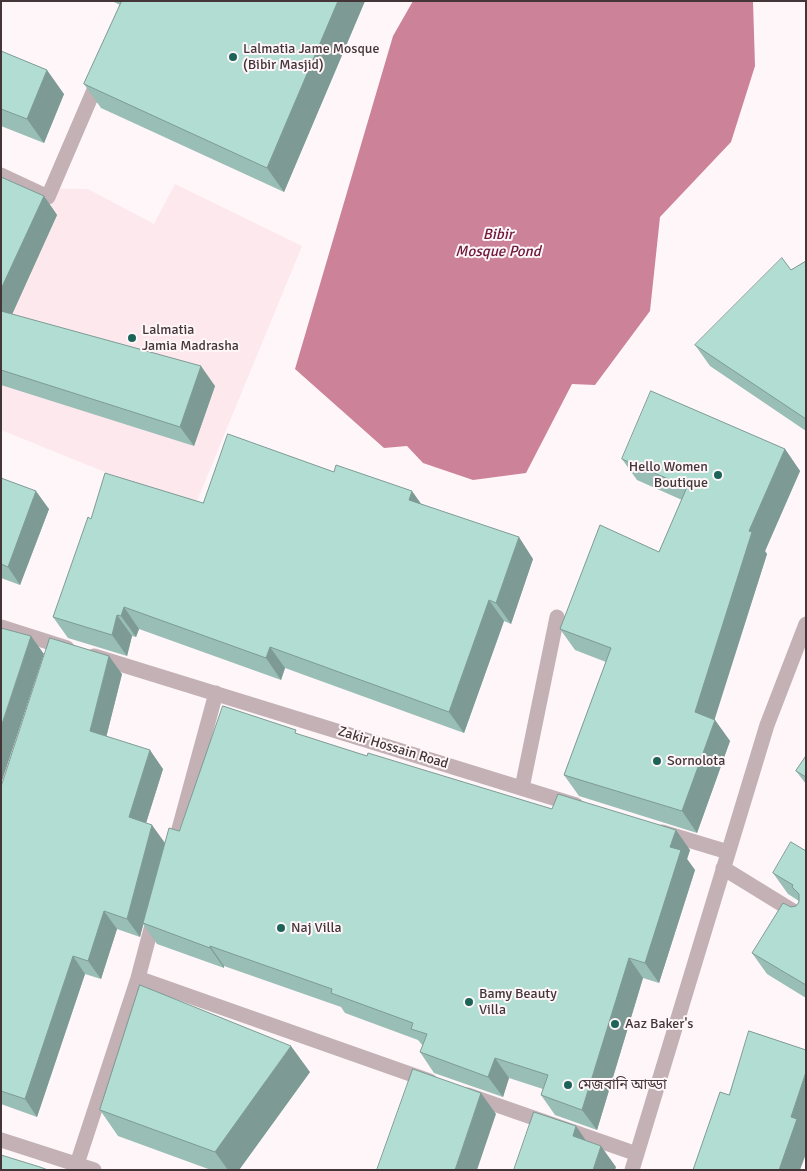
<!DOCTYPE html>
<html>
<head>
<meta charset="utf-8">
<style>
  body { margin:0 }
  #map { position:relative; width:807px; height:1171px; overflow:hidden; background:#fef6f8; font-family:Signika,sans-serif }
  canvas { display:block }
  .frame { position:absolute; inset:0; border:2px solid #443539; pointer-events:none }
</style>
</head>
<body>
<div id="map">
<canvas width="807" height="1171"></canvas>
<div class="frame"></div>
</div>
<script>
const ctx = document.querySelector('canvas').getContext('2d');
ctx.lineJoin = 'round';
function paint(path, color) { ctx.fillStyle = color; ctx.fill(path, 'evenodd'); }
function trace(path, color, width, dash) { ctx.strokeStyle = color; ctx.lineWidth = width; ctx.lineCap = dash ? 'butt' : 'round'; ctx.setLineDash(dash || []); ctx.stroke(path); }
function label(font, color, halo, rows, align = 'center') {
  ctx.font = font + ' Signika,"Noto Sans Bengali",sans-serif'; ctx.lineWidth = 4; ctx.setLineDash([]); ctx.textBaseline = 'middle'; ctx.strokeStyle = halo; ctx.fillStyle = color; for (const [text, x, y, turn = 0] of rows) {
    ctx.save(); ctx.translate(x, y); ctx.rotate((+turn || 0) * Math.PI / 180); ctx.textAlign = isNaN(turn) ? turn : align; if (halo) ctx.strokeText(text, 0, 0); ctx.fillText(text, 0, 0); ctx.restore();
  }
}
const built = new Path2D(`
  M175,184l127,62 -108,262 -193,-78v-242l87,1 66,35z`);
const water = new Path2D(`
  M413,1h340l2,65 -24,76 -71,75 -10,94 -55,74 -23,-1 -46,89 -53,7 -50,-17 -16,-17 -23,2 -89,-79 98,-333z`);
const street = new Path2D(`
  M1,175l47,22 52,-121
  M1,627l66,21
  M94,656l482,149
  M522,788l35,-171
  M662,832l66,20
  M173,851l43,-158
  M723,868l83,51
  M138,978l292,103
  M468,1095l169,59
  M1,1140l93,30
  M77,1164l61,-186 17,-64
  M632,1170l135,-445 39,-101`);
const wall = new Path2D(`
  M112,1h253l-81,191 -183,-84 -17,-24 36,-79z
  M1,51l63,43 -20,49 -43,-17z
  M1,177l43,19 13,19 -45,99 203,72 -21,60 -193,-61z
  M806,261v170l-96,-65 -15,-21 96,-75z
  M785,449l15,22 -35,80 2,3 -53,165 16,22 -33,92 -118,-37 -15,-21 42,-113 -31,-12 -15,-21 99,-77 23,-52 -45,-20 -15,-21z
  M1,478l48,31 -29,76 -19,-7z
  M203,503l218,1 112,55 -22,65 -7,-3 -40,112 -179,-65 -4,12 -142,-51 -3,8 -4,-1 -5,20 -59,-18 -15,-21 38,-98z
  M122,674l-16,63 57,32 -17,54 19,20 134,-108 68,21 323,94 -3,9 8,11 -36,113 -16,-5 -46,152 -42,-15 -14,-20 2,-6 -34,-11 -6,19 -69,-24 -14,-21 3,-6 -5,-6 -73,-27 -4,-6 -117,-41v2l-67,-24 -14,-20 -3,13 -23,-8 -16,50 -16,-5 -48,143 -36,-13v-317z
  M806,756v28l-10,-13z
  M806,851v147l-39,-24 -15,-21 39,-46 5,-1 3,-4v-1l-11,-7 -15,-21z
  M310,1072l-71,98h-28l-93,-34 -18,-26z`);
const shadedWall = new Path2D(`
  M338,1h27l-81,191 -17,-24z
  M47,70l17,24 -20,49 -17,-24z
  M44,196l13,19 -51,113 -5,-6v-33z
  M201,366l14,20 -21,60 -14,-19z
  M785,449l15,22 -35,80 2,3 -57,180 -15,-22 54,-181z
  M36,491l13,18 -29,76 -12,-18z
  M412,491l15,21 -18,-12z
  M519,537l14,22 -22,65 -15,-21z
  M489,600l15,21 -40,112 -15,-21z
  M124,607l15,22 -3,8 -15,-21z
  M117,615l15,21 -5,20 -15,-21z
  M31,636l13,18 -43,130v-57z
  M270,647l15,21 -4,12 -15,-22z
  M109,656l13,18 -19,76 -13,-19z
  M715,720l15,21 -33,92 -15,-22z
  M150,750l13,19 -21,67 -13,-19z
  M152,825l13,18 -25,94 -13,-18z
  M676,830l14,20 -3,9 8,11 -36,113 -14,-20 25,-116z
  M104,911l13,18 -16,50 -13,-18z
  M210,946l14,20v2l-14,-20z
  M73,956l12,18 -48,143 -12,-18z
  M629,958l14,20 -46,152 -15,-20z
  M291,1046l19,26 -71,98h-11l-13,-18z
  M495,1058l14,20 -6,19 -15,-20z
  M806,1072v82l-6,16h-21l12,-53z
  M481,1093l15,21 -19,56h-22z
  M576,1126l15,22 -18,-12z
  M601,1146l15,21 -1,3h-22z`);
const building = new Path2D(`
  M122,1h216l-71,167 -183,-84z
  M1,51l46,19 -20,49 -26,-10z
  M1,177l43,19 -43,93z
  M782,258l9,12 15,-9v158l-111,-74z
  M1,311l200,55 -21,61 -179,-57z
  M651,391l134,58 -36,82 3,1 -57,180 20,8 -33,91 -118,-36 47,-127 -51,-19 40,-104 59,27 28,-65 -65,-28z
  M228,434l106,38 2,-7 76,26 -3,9 110,37 -23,66 -7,-3 -40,112 -179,-65 -4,11 -142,-51 -3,9 -4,-1 -5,20 -59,-18 35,-100 3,2 14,-46 98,30z
  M1,478l35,13 -28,76 -7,-3z
  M1,628l30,8 -30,91z
  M50,638l59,18 -19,75 60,19 -21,67 23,8 -25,94 -23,-8 -16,50 -15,-5 -48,143 -24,-8v-304z
  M223,706l73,24 -1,3 72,23 1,-3 184,56 6,-15 118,36 -6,17 11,3 -36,113 -16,-5 -47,152 -41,-15 7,-20 -53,-17 -7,19 -68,-25 7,-18 -16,-5 2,-6 -82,-30 1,-4 -122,-43v2l-67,-25 26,-95 10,3z
  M806,756v21l-10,-6z
  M791,842l15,9v134l-54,-32 31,-50 8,4 5,-1 3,-4v-8l-7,-7 1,-2 -20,-12z
  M140,985l151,61 -76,106 -115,-42z
  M749,1031l57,19v22l-15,45 6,2 -18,51h-86l27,-78 9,3z
  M413,1069l68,24 -26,77h-78z
  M534,1112l42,14 -3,10 28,10 -8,24h-79z
  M1,1155l39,12 8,3h-47z`);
const markers = [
  [233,57,5,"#1c6358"],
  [132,338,5,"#1c6358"],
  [718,475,5,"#1c6358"],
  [657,761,5,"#1c6358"],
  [281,928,5,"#1c6358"],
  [469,1002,5,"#1c6358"],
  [615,1024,5,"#1c6358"],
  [568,1085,5,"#1c6358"]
];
const poiNames = [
  ["Lalmatia Jame Mosque",243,49],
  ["(Bibir Masjid)",243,65],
  ["Lalmatia",142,330],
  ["Jamia Madrasha",142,346],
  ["Hello Women",708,467,"right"],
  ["Boutique",708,483,"right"],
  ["Sornolota",667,761],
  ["Naj Villa",291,928],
  ["Bamy Beauty",479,994],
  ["Villa",479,1010],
  ["Aaz Baker's",625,1024],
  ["মেজবানি আড্ডা",578,1085]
];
const streetNames = [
  ["Zakir Hossain Road",393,748,17]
];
const waterNames = [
  ["Bibir",498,235],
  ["Mosque Pond",498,252]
];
paint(built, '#fce8ed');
paint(water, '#cc8399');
trace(street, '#c3b1b6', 15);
paint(wall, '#99beb5');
paint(shadedWall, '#7d9b94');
paint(building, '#b2ddd3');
trace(building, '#7d9b94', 1);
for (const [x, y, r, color] of markers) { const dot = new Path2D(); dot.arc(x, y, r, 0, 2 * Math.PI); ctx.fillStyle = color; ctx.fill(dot); trace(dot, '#fef6f8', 2); }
label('14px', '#443539', '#fef6f8', poiNames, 'left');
label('14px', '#443539', '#fef6f8', streetNames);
label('italic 15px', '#6e173b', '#fef6f8', waterNames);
</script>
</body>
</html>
